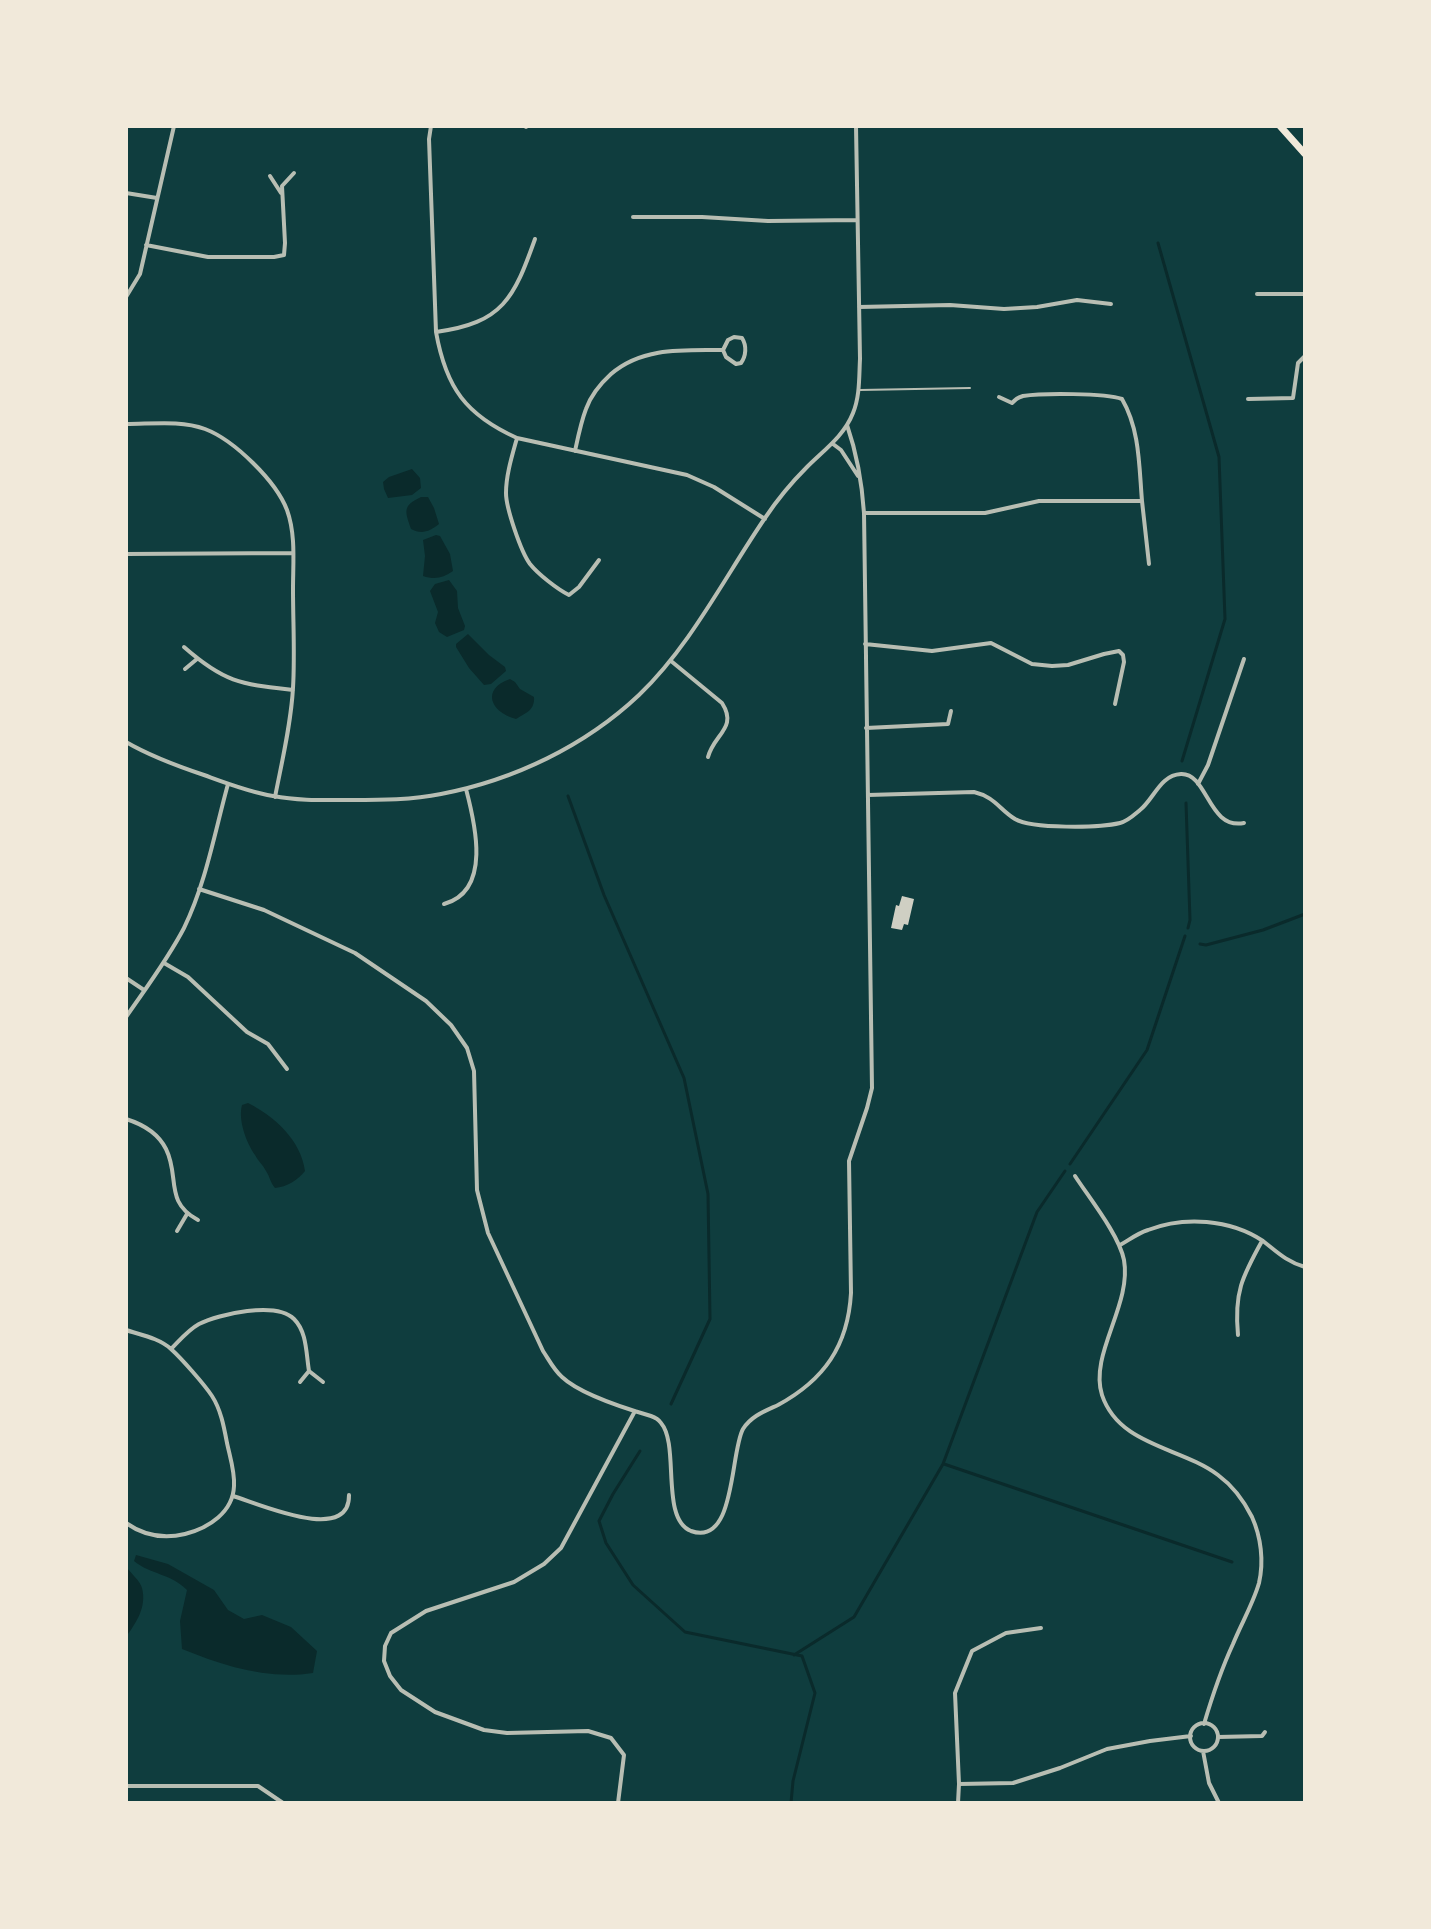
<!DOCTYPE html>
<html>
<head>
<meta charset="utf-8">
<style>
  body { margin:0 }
  #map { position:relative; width:1431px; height:1929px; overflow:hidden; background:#0f3d3e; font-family:"PT Sans Narrow",sans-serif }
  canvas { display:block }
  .frame { position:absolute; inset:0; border:128px solid #f1e9da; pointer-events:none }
</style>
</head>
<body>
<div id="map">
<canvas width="1431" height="1929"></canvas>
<div class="frame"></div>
</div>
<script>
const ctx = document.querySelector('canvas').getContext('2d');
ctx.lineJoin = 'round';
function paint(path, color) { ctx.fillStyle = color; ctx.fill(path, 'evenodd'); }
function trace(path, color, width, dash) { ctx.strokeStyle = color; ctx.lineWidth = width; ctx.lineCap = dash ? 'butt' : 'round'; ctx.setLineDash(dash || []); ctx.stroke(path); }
const water = new Path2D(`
  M412,469l8,9 1,10 -9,7 -24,3 -4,-9 -1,-7 6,-5z
  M421,497h7l6,11 5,16c-9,7 -17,11 -28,5 -6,-18 -9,-23 10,-32z
  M436,535l4,1 10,18 3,17c-10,7 -18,9 -30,5l2,-20 -2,-16z
  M449,580l8,11 1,17 7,18 -1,4 -17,7 -8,-5 -4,-9 3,-11 -8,-21 5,-7z
  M468,634l21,21 16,12 1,4 -15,13 -7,1 -15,-17 -13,-21v-3z
  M510,679l5,3 5,7 14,8c1,13 -8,16 -18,22 -26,-7 -35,-30 -6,-40z
  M248,1103c26,13 53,37 57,68 -7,9 -18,16 -30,17 -5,-6 -5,-11 -9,-17 -3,-6 -8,-10 -11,-16 -9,-13 -17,-35 -13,-50z
  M136,1555l32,9 46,26 14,20 16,9 18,-4 29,12 26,24 -4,22c-45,7 -89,-7 -131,-24l-2,-28 7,-31c-17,-17 -36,-15 -53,-29z
  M126,1567c5,6 14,14 16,21 5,19 -6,35 -16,49z`);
const stream = new Path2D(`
  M1158,243l61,214 6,162 -43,142
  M568,796l36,99 80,183 24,116 2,125 -39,85
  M1186,803l4,117 -2,8
  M1200,944l6,1 57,-15 42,-16
  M1070,1164l77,-114 38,-114
  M640,1451l-27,43 -14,27 7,22 27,42 52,47 117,24 13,37 -22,88 -2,22
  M944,1464l288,98
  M794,1655l60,-38 89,-153 94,-252 28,-41`);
const building = new Path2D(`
  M902,896l12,3 -6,26 -4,-1 -2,6 -11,-2 5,-23 3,1z`);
const service = new Path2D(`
  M860,390l110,-2`);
const minor = new Path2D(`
  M431,126l-2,13 7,193c10,56 30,83 81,106l170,37 27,12 51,32
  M526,126v1
  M270,176l11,17
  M126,193l31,5
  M633,217h69l66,4 89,-1
  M146,245l62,12h66l10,-2 1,-12 -3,-57 12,-13
  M1257,294h48
  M126,297l14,-23 34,-148
  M859,307l91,-2 54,4 33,-2 40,-7 34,4
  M436,332c67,-9 78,-34 99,-93
  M1248,399l45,-1 5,-35 7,-7
  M126,424c26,0 55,-4 79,5 29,11 71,52 82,81 9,25 6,53 6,79 0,33 2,66 0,99 -2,36 -11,73 -18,109
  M517,438c-5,18 -11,37 -11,55 0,15 15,59 24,71 8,10 27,25 39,31l10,-8 20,-27
  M833,444l8,6 17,26
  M575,451c3,-14 6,-29 11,-42 5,-14 14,-25 25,-35 31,-27 72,-24 112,-24l5,-10 6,-3 8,1c5,8 4,18 -1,25l-5,1 -10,-7 -3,-7
  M1142,501l7,63
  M864,513h121l54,-12h103c-3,-35 -2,-71 -20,-102 -17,-6 -80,-6 -99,-3 -6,2 -7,3 -11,7l-13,-6
  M126,554l167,-1
  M865,644l67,7 59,-8 41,21 20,2 16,-1 36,-11 15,-3 4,4 1,7 -9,42
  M184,647c41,36 57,37 109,43
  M671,661l51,42c16,25 -8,31 -14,54
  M185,669l12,-10
  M866,728l82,-4 3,-13
  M126,742c24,14 51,24 78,33 22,8 45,17 69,21 26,5 52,4 78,4 30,0 61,0 90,-6 73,-14 144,-48 198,-99 52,-50 85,-117 126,-177 12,-18 26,-35 42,-51 17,-17 37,-31 46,-54 7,-17 6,-36 7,-54l-4,-233
  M1198,784l10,-19 36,-106
  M868,795l106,-3c21,5 25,17 41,27 17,10 84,9 105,4 8,-2 14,-8 20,-13 14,-11 20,-35 41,-36 27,-1 27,56 63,49
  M199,889l65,21 91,43 71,48 25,24 16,23 7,23 3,119 11,43 55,118c6,9 11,19 19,26 18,17 65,32 89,39 3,1 8,4 10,7 19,22 -1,96 30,108 45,16 39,-79 52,-102 8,-13 22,-18 35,-24 46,-25 70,-59 73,-112l-2,-132 18,-53 5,-20 -8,-575c-2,-30 -7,-59 -17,-88
  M444,904c48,-13 31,-81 22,-115
  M164,963l24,14 59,55 21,12 19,25
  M126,978l18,12
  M126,1017c20,-29 42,-58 58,-89 22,-45 31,-97 44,-144
  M126,1119c16,5 32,14 40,30 14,28 -2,53 32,71
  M1075,1176c15,23 44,59 49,84 8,45 -35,94 -22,135 17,51 79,52 116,80 15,11 26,26 34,42 9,20 12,44 7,66 -6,21 -18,41 -26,61 -12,26 -21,53 -29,80
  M177,1231l10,-17
  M1120,1245c9,-5 18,-12 28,-15 36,-14 82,-11 115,11 14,11 24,21 42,26
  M126,1330c15,5 33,8 45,19 11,10 33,35 41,47 9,14 12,31 15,47 3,14 8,29 7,43 -1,26 -25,42 -49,48 -21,5 -42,1 -59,-11
  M1238,1335c-4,-42 4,-58 24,-94
  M171,1349c9,-9 17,-19 28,-25 20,-10 77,-23 95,-5 13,13 12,34 15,52
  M300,1382l9,-11 14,11
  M233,1496c24,7 117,49 116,-1
  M1190 1737a14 14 0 1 1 28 0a14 14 0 1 1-28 0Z
  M1218,1737l44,-1 3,-4
  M1203,1751l6,32 10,20
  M959,1784l54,-1 47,-15 47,-19 43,-8 41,-5
  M126,1786h132l25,17
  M618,1803l6,-48 -13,-17 -23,-7 -81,2 -23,-3 -49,-18 -34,-22 -11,-14 -6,-15 1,-15 6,-13 35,-22 88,-29 30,-18 17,-16 74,-137
  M958,1803l1,-19 -4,-91 17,-42 34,-18 35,-5`);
const primary = new Path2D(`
  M1280,126l25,28`);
paint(water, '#0a2a2b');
trace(stream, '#0a2a2b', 3);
paint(building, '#cfcfc3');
trace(service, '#b8beb3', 2);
trace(minor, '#b8beb3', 4);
trace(primary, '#f1e9da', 7);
</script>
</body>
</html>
